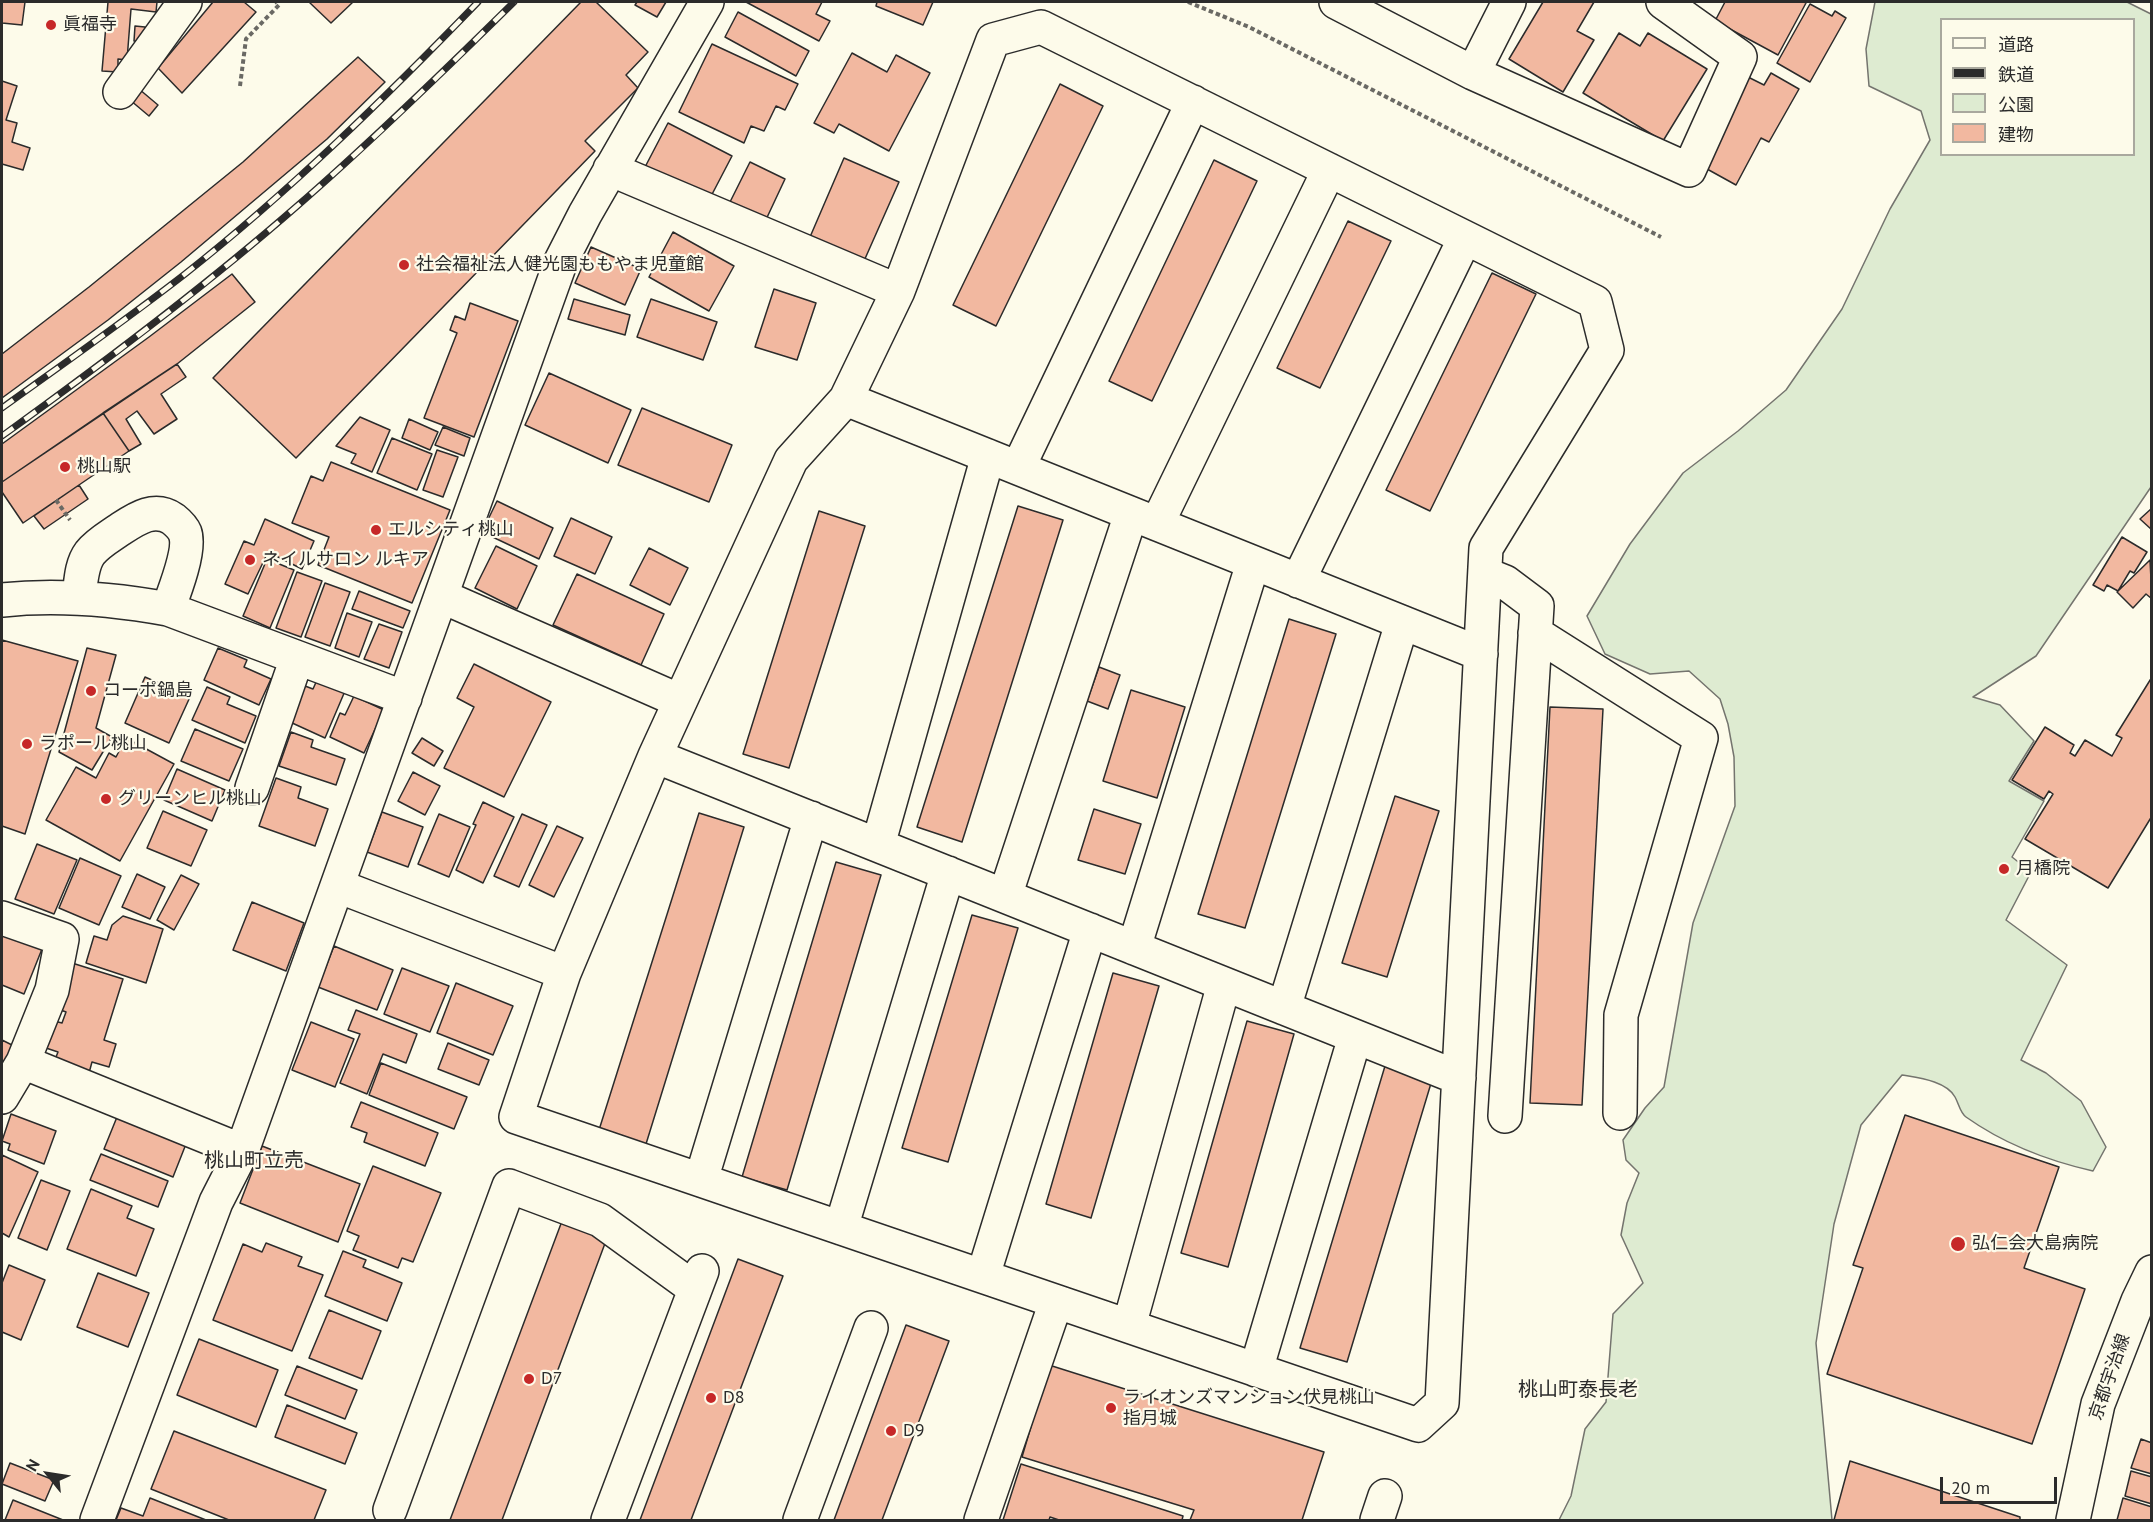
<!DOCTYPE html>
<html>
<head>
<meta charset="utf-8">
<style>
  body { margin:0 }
  #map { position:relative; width:2153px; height:1522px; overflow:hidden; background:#fdfbea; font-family:"PT Sans","Noto Sans JP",sans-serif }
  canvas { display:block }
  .frame { position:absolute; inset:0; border:3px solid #2b2b2b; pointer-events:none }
  .legend { position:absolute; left:1940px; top:18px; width:195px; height:138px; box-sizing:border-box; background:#fdfbea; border:2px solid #a9a89e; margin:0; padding:8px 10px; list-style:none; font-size:18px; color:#2b2b2b }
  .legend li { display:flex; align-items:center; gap:12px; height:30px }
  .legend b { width:30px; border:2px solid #a9a89e }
  .north { position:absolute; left:18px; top:1444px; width:60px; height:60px; -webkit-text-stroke:4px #fdfbea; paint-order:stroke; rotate:300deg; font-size:16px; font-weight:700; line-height:24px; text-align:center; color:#2b2b2b }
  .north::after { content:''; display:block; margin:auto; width:21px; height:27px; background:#2b2b2b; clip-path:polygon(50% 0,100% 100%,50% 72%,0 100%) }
  .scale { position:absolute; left:1940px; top:1477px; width:117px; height:27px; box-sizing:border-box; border:3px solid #2b2b2b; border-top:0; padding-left:8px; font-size:18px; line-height:21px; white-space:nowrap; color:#2b2b2b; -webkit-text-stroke:4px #fdfbea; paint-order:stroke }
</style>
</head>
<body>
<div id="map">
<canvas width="2153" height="1522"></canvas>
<div class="frame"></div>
<ul class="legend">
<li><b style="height:8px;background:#fdfbea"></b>道路</li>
<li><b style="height:8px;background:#2b2b2b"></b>鉄道</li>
<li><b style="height:16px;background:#deebd1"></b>公園</li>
<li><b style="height:16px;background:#f2b8a0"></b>建物</li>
</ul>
<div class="north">N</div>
<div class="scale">20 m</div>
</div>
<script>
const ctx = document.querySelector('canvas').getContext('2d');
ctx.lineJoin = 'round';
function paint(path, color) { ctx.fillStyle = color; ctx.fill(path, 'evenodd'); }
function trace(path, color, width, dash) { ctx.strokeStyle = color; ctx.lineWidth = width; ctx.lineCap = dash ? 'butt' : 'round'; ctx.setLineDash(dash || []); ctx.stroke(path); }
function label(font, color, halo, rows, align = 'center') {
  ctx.font = font + ' "PT Sans","Noto Sans JP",sans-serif'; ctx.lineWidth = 4.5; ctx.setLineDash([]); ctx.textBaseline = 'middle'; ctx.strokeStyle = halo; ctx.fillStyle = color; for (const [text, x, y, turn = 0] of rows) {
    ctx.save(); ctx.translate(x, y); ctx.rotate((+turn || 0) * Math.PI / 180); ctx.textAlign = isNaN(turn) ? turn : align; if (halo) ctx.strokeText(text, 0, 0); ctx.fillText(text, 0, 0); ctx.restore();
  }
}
const green = new Path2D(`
  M1875,2h252l24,12v473l-115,169 -63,41 27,8 34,36 -25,40 35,20 -32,56 19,15 -25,48 61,45 -46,95 25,13 35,28 25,46 -13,24c-44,-10 -89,-27 -127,-54 -6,-4 -7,-13 -11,-20 -9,-16 -36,-19 -53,-22l-41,50 -27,99 -18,119 16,177h-273l12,-24 14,-67 21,-27 7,-88 30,-31 -22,-48 6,-32 12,-30 -13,-13 -3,-20 22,-32 19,-21 29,-164 42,-117 -1,-49 -6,-33 -8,-25 -31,-28 -39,3 -45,-20 -18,-38 43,-72 53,-71 55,-42 48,-41 56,-81 48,-100 40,-69 -9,-29 -52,-25 -3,-37zM1942,20h192v134h-192z`);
const building = new Path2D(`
  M2,2h23l-3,23 -20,-2z
  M108,2h49l-1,10 -25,-3 -4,51 -9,-1v13l-16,-1z
  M213,2h31l12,10 -74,81 -24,-25z
  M309,2h44l-22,21z
  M581,2h15l52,50 -22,23 12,13 -53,53 10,10 -299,307 -83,-80z
  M637,2h29l-9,15 -22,-12z
  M746,2h76l-6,12 14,7 -11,20z
  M877,2h56l-10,23 -47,-19z
  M1543,2h51l-17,29 17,9 -31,52 -54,-33z
  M1725,2h79l2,1 -28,52 -63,-34z
  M1810,4l22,12 3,-5 11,7 -36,64 -33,-19z
  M738,12l71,39 -13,25 -71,-39z
  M135,26l10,1v15l-11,-1z
  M1619,33l21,13 8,-13 59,36 -44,72 -80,-48z
  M712,44l86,40 -13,26 -9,-4 -12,25 -13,-5 -7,17 -65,-31z
  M852,53l35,19 9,-17 34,18 -41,78 -50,-27 -5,9 -20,-10z
  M358,57l27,25 -58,57 -146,123 -73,58 -106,78v-44l87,-67 154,-125z
  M1771,73l28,16 -30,53 -8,-4 -25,47 -38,-21 44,-90 22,11z
  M2,81l15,5 -11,34 11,3 -5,19 18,6 -7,22 -21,-6z
  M1060,84l43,22 -107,220 -43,-21z
  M139,89l19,16 -9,11 -19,-16z
  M668,123l64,33 -24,46 -64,-33z
  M844,158l55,24 -35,79 -54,-24z
  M1214,160l43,21 -105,220 -43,-20z
  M750,162l35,17 -22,47 -36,-18z
  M1348,221l43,20 -71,147 -43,-20z
  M673,232l61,34 -25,45 -60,-34z
  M591,247l50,22 -16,36 -50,-22z
  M1492,273l44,21 -106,217 -44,-21z
  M232,274l23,28 -78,62 -175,118v-38l147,-107z
  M774,289l42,14 -19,57 -42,-13z
  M574,299l56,16 -5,20 -57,-16z
  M651,299l66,23 -14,38 -66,-23z
  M470,303l48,18 -44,116 -50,-19 33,-85 -7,-3 5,-14 10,4z
  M177,364l9,13 -25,17 16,25 -23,15 -17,-23 -11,8 15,25 -12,7 -26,-38z
  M549,373l82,37 -23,53 -83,-38z
  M642,408l90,37 -23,57 -91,-37z
  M103,413l26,38 -106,72 -21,-31v-10z
  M360,417l30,13 -18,42 -21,-9 5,-9 -20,-8z
  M409,419l29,13 -8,18 -28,-12z
  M443,427l27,11 -6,18 -29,-11z
  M392,438l40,16 -15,36 -40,-17z
  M437,450l21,7 -15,40 -20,-7z
  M331,462l119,48 -38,93 -94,-38 11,-28 -37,-14 19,-47 12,5z
  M79,485l9,14 -44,30 -10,-13z
  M497,501l56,27 -14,31 -57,-27z
  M1018,506l45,14 -101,322 -45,-15z
  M2152,508v22l-12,-11z
  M819,511l46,15 -76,242 -46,-14z
  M571,518l41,19 -17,37 -41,-18z
  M265,519l49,22 -12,28 -34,-17 -20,42 -23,-10 19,-43 10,4z
  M2122,537l25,15 -13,21 -4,-2 -12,20 -11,-6 -3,6 -11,-6z
  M496,546l41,20 -20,43 -42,-21z
  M649,548l39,20 -18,37 -40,-20z
  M267,559l27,11 -24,58 -27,-12z
  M2150,560l2,39 -6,-5 -13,14 -16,-16z
  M297,572l25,9 -21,56 -25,-9z
  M577,574l87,40 -23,51 -88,-40z
  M325,583l25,9 -20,54 -25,-9z
  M359,591l51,20 -7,17 -51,-19z
  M347,613l25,9 -13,35 -24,-9z
  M1289,619l47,15 -91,294 -47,-14z
  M379,624l23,8 -13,36 -25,-9z
  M2,640l76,21 -53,173 -23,-8z
  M87,648l29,7 -20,73 16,9 -20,33 -33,-18z
  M218,648l29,12 -3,7 27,12 -12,26 -55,-25z
  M474,664l77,38 -47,95 -60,-29 30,-61 -17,-9z
  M1099,667l21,8 -12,34 -21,-8z
  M145,677l45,20 -21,46 -44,-20z
  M2152,677v139l-44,72 -83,-49 28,-45 -4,-3 -5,8 -32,-19 33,-53 29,18 -4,8 5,3 10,-16 27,16 10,-18 -6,-3z
  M317,680l28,11 -20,47 -35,-16 15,-36 8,3z
  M207,687l23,10 -3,7 29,12 -11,27 -53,-23z
  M1131,690l54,17 -28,91 -54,-17z
  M354,696l30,14 -20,43 -34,-16 10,-24 5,2z
  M1550,707l53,2 -21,396 -52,-2z
  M195,729l48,20 -14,32 -48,-20z
  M291,732l22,8 -2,7 34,12 -9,26 -57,-19z
  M126,738l48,26 -54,97 -74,-41 30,-53 20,11 13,-25 7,4z
  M422,738l21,13 -9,15 -22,-13z
  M177,769l48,21 -13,31 -48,-21z
  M413,772l27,14 -15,29 -27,-14z
  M276,778l25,9 -3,11 30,11 -13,37 -56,-20z
  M1395,796l44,15 -52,166 -45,-14z
  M483,802l31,15 -31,66 -27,-13 20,-45 -3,-1z
  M1094,809l47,15 -16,50 -47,-14z
  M163,811l44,19 -16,36 -44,-18z
  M382,812l41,15 -15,40 -41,-15z
  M699,813l45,14 -98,317 -47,-14z
  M439,814l31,13 -21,50 -31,-13z
  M522,814l25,11 -28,62 -25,-11z
  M557,826l26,12 -29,59 -25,-12z
  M37,844l40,16 -23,54 -39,-15z
  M80,858l41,18 -22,49 -40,-17z
  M836,862l45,13 -94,315 -45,-13z
  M137,874l28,13 -15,32 -28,-12z
  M181,875l18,9 -25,46 -17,-10z
  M252,902l52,21 -18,48 -53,-21z
  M972,915l46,13 -70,234 -46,-14z
  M123,916l40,13 -17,54 -60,-20 8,-27 13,4 5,-15z
  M2,933l40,16 -18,45 -22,-9z
  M334,946l59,24 -16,40 -59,-23z
  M72,963l51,16 -19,61 12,4 -7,23 -17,-5 -3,11 -35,-11 4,-10 -12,-4 8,-27 8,2 4,-11 -8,-3z
  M402,968l47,18 -19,46 -46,-18z
  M1113,973l46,13 -68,232 -45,-14z
  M456,983l57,23 -20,49 -56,-22z
  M356,1010l61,24 -11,29 -23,-9 -16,40 -27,-11 20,-49 -12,-4z
  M1247,1021l47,13 -66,233 -47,-14z
  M311,1022l43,17 -19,48 -43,-17z
  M2,1040l10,5 -10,28z
  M448,1043l41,17 -10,25 -41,-16z
  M381,1063l86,34 -13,32 -85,-34z
  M1385,1066l47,14 -85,282 -47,-14z
  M361,1102l77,31 -13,33 -61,-24 3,-9 -16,-6z
  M11,1114l45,17 -12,33 -36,-14 2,-6 -8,-3z
  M1905,1115l154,52 -35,101 61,21 -53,155 -205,-70 36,-106 -10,-3z
  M117,1117l69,27 -13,33 -69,-28z
  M262,1146l98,38 -22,58 -98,-39z
  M101,1154l67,27 -10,26 -68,-27z
  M2,1155l36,17 -29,65 -7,-4z
  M373,1166l68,27 -28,69 -11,-4 -4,10 -45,-18 6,-14 -12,-5z
  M41,1180l29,11 -23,59 -29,-12z
  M91,1189l41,17 -5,12 27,11 -18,47 -69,-27z
  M562,1221l45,17 -105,282h-52z
  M266,1243l36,14 -4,9 25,9 -31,76 -79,-31 30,-76 19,8z
  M343,1251l23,9 -3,7 39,16 -15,38 -62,-25z
  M738,1259l45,17 -92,244h-51z
  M9,1265l36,15 -24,60 -19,-8v-49z
  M98,1273l51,20 -21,54 -51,-20z
  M329,1310l52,21 -19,48 -53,-21z
  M906,1325l43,16 -67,179h-48z
  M199,1339l79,31 -22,57 -79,-32z
  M1049,1365l275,87 -22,68h-112l4,-10 -172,-53z
  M297,1366l60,24 -12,29 -60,-24z
  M287,1405l70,28 -12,31 -70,-27z
  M174,1431l152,59 -12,30h-85l-78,-31z
  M2141,1439l11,4v31l-21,-6z
  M1850,1461l170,56v3h-186z
  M10,1463l44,17 -9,21 -43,-17z
  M1021,1464l162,52 -1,4h-123l-9,-3 -1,3h-46z
  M2131,1471l21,6v27l-27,-8z
  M150,1498l56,22h-90l5,-12 22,8z
  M2123,1498l29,9v13h-35z
  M13,1500l50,20h-58z`);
const path = new Path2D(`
  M1188,2l61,25 412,210
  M240,86l6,-47 33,-34 -3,-3
  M56,500l14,20`);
const minor = new Path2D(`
  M1336,2l137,71 216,97 51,-113 -77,-55
  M1041,27l554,275 12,48 -121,198 -44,855 -24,22 -902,-308 48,-144 91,-217 136,-296 55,-61 52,-108 95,-251z
  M1473,73l36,-71
  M120,92l65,-90
  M610,169l288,122
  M846,399l635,255
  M1018,468l175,-366
  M1157,524l172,-354
  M1485,574l20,8 32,24 -32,510
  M1298,581l167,-343
  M441,596l239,105
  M79,597c2,-15 2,-32 11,-44 8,-10 19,-16 29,-23 17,-11 35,-24 54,-11 5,4 10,9 12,14 6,16 -11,60 -17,76
  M2,600c56,-6 111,-1 166,9l237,89
  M1535,633l166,105 -80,277 -1,98
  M655,756l804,322
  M252,788l45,-130
  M878,845l110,-389
  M338,886l226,87
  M1005,896l126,-382
  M2,918l60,21 -10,51 -29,72 -21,35
  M1134,948l119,-385
  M1284,1008l118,-385
  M23,1062l219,89
  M701,1180l110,-362
  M841,1228l107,-355
  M983,1276l107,-346
  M1129,1326l95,-342
  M1256,1370l99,-333
  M390,1510l119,-324 91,34 95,69
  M97,1520l119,-318 26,-51 319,-890 24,-47 122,-212
  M608,1520l94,-249
  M800,1520l71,-192
  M981,1520l75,-218
  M1377,1520l8,-24`);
const major = new Path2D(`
  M2073,1520l25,-116 40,-103 14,-29`);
const rail = new Path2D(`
  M2,408c61,-44 124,-88 183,-134 105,-83 201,-177 293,-272
  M2,436c100,-72 200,-147 294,-229 75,-65 147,-135 218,-205`);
const markers = [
  [51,25,6,"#c62828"],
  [404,265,6,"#c62828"],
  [65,467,6,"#c62828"],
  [376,530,6,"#c62828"],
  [250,560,6,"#c62828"],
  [91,691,6,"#c62828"],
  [27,744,6,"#c62828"],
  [106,799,6,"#c62828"],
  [2004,869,6,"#c62828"],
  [1958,1244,8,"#c62828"],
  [529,1379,6,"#c62828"],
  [711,1398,6,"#c62828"],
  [1111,1408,6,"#c62828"],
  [891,1431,6,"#c62828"]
];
const poiNames = [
  ["眞福寺",63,25],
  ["社会福祉法人健光園ももやま児童館",416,265],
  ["桃山駅",77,467],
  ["エルシティ桃山",388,530],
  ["ネイルサロン ルキア",262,560],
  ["コーポ鍋島",103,691],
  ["ラポール桃山",39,744],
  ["グリーンヒル桃山",118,799],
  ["月橋院",2016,869],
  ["弘仁会大島病院",1972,1244],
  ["D7",541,1379],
  ["D8",723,1398],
  ["ライオンズマンション伏見桃山",1123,1398],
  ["指月城",1123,1419],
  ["D9",903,1431]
];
const streetNames = [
  ["京都宇治線",2110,1377,-71]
];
const neighbourhoodNames = [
  ["桃山町立売",254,1161],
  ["桃山町泰長老",1578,1390]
];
paint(green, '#deebd1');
trace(green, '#74746e', 1.5);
paint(building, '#f2b8a0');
trace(building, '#2b2b2b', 1.5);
trace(minor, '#2b2b2b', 36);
trace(major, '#2b2b2b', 36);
trace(path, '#6a6964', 4, [4.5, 3]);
trace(minor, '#fdfbea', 33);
trace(major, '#fdfbea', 33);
trace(rail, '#2b2b2b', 7);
trace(rail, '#fdfbea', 4.5, [14]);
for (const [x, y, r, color] of markers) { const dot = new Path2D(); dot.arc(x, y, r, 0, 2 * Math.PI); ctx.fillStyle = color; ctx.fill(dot); trace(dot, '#fdfbea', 2); }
label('18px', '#2b2b2b', '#fdfbea', poiNames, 'left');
label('18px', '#2b2b2b', '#fdfbea', streetNames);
label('20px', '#2b2b2b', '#fdfbea', neighbourhoodNames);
</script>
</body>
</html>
